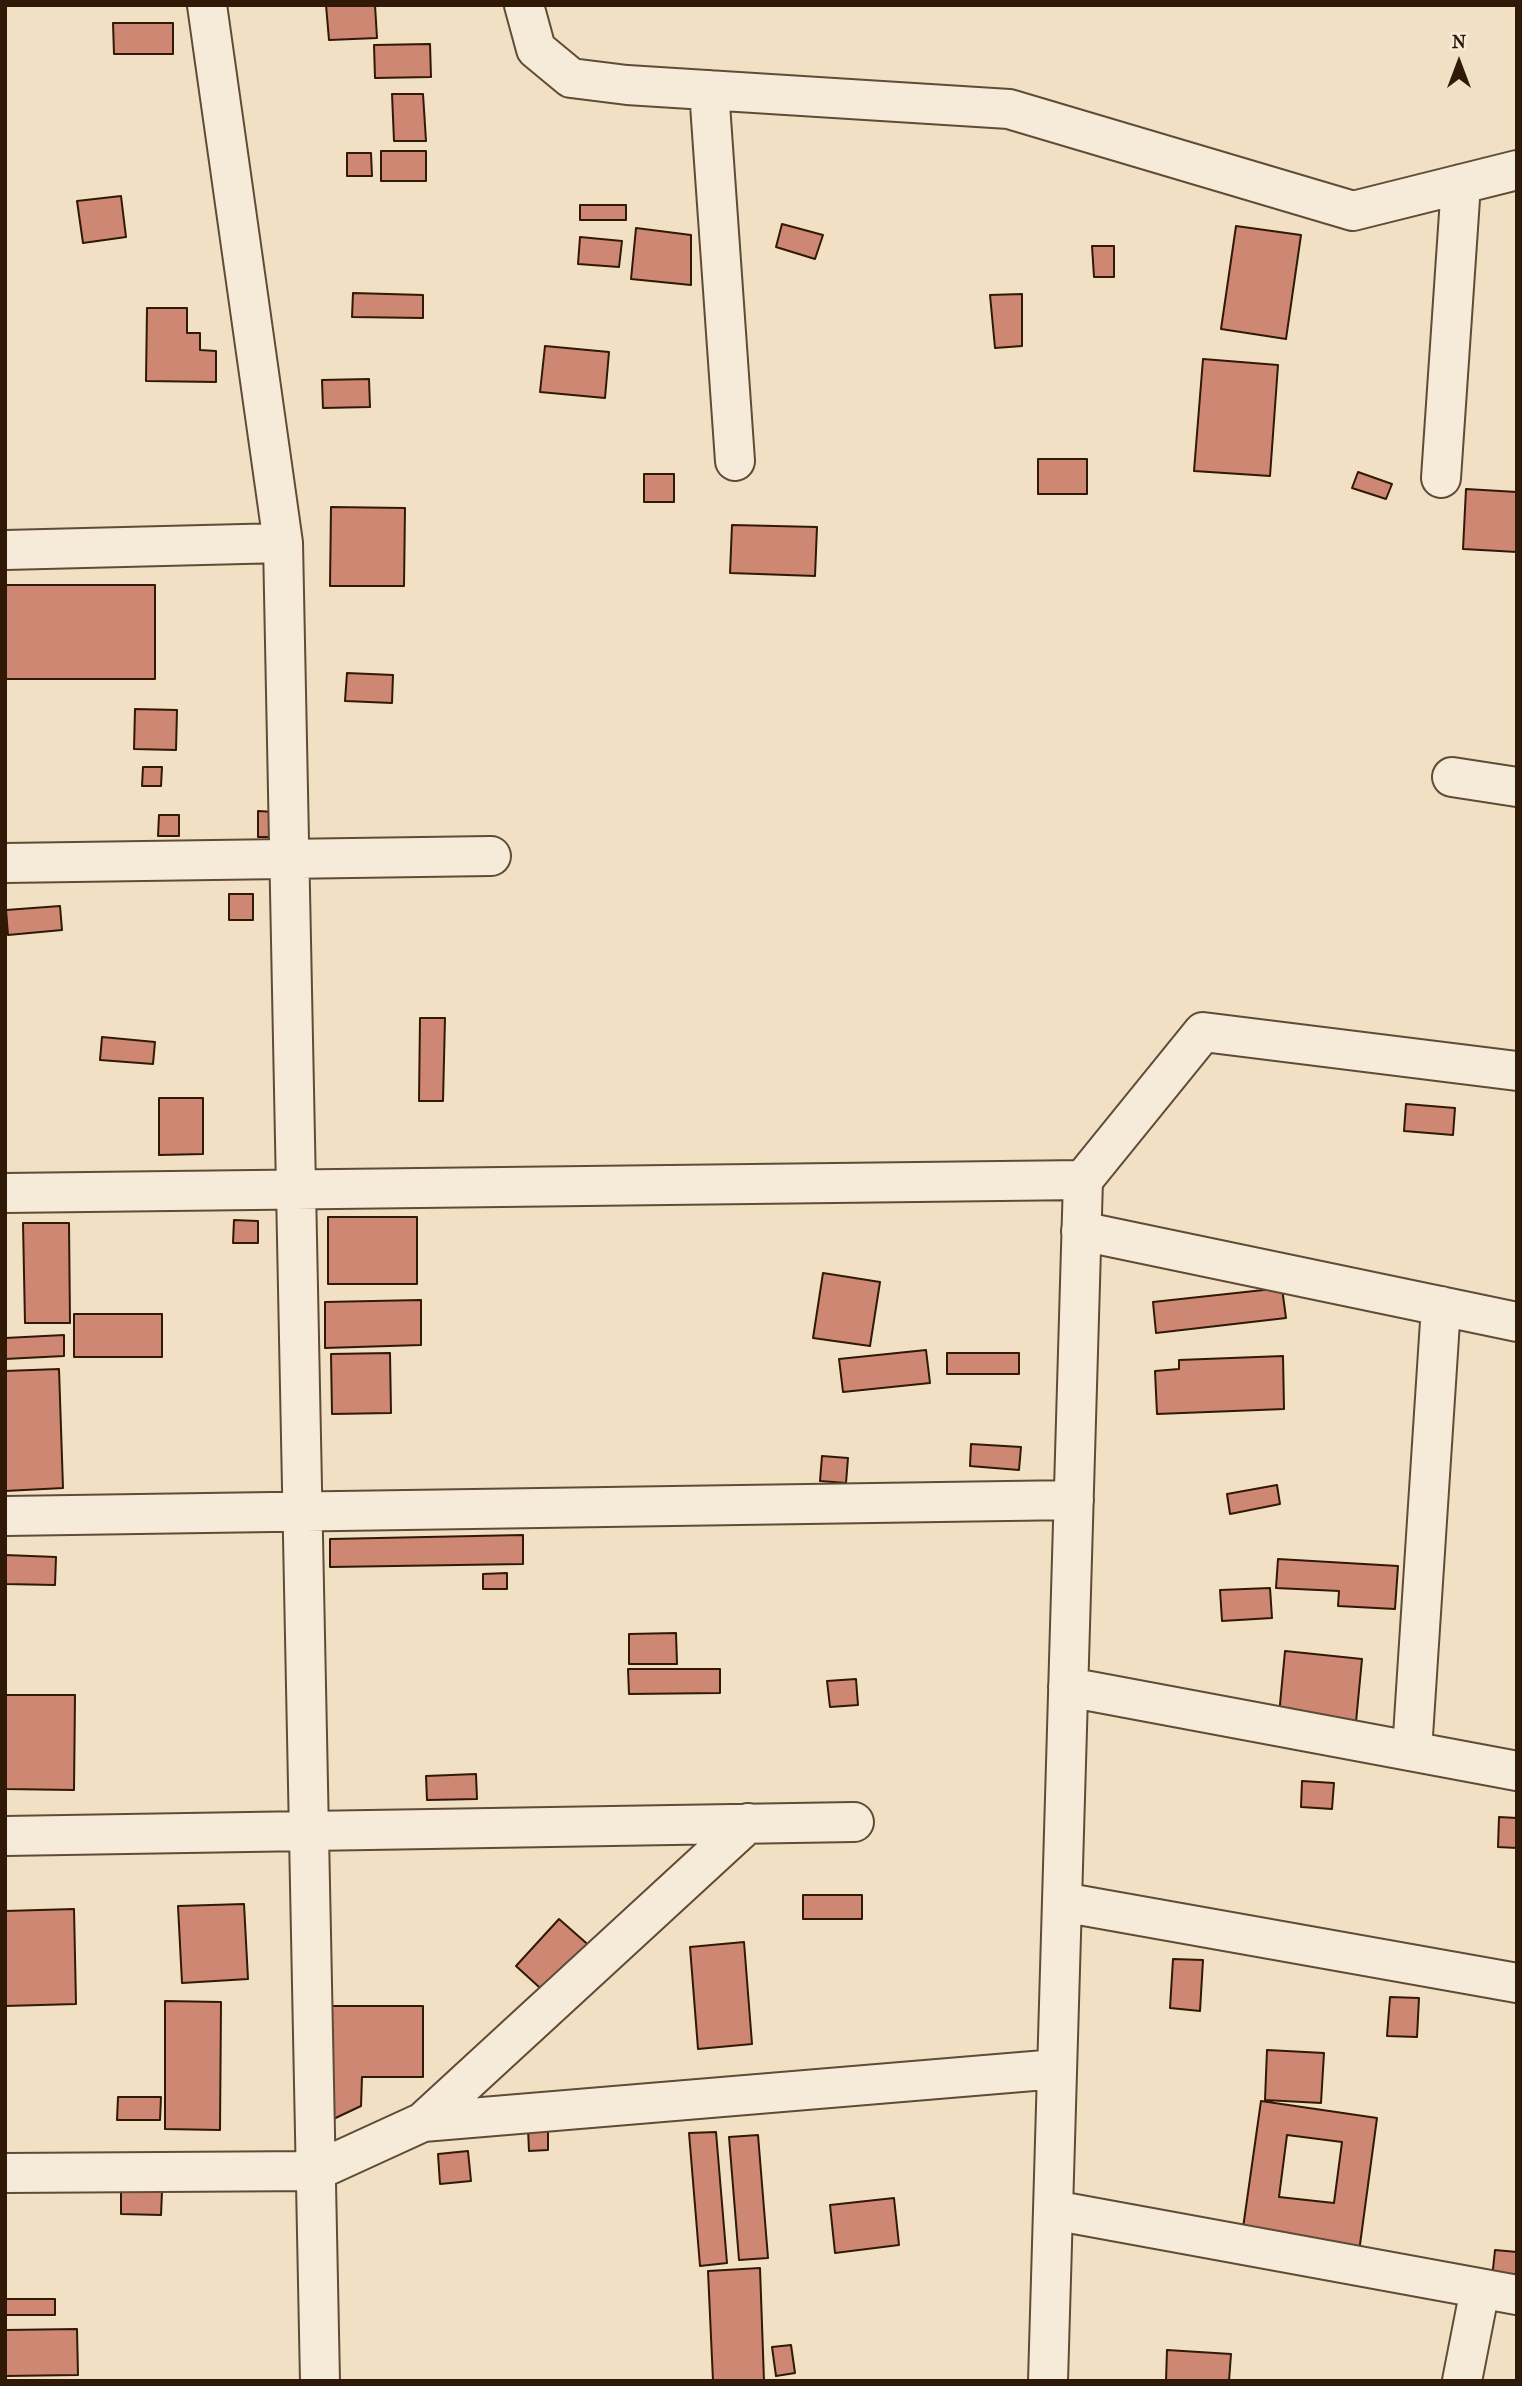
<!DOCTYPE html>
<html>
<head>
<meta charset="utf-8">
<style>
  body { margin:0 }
  #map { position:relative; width:1522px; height:2386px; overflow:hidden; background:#f1e0c3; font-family:"IM FELL French Canon",serif }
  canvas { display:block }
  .frame { position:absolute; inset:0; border:7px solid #301907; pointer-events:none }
  .north { position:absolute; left:1424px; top:28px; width:70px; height:70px; -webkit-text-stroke:5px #f6ebd8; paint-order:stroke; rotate:0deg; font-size:19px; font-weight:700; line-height:28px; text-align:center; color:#301907 }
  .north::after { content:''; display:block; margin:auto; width:24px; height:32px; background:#301907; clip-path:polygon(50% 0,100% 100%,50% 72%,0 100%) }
</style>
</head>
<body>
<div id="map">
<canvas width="1522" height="2386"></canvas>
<div class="frame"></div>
<div class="north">N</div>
</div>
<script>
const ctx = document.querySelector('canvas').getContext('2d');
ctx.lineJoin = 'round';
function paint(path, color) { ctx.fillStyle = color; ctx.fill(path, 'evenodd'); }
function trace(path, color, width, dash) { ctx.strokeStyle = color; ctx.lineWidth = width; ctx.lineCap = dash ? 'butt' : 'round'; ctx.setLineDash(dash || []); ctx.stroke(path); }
const building = new Path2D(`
  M326,5h49l2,33 -48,2z
  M113,23h60v31h-59z
  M430,44l1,33 -56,1 -1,-33z
  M392,94h31l3,47h-32z
  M381,151h45v30h-45z
  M347,153h24l1,23h-25z
  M121,196l5,41 -43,6 -6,-42z
  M580,205h46v15h-46z
  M782,224l41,11 -8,24 -39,-12z
  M1236,226l65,9 -15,104 -65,-10z
  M636,228l55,7v50l-60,-6z
  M580,237l42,4 -3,26 -41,-3z
  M1092,246h22v31h-20z
  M353,293l70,2v23l-71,-1z
  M1022,294v52l-27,2 -5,-53z
  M147,308h40v25h13v17l16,1v31l-70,-1z
  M545,346l64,6 -4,46 -65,-6z
  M1203,359l75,6 -8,111 -76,-5z
  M369,379l1,28 -47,1 -1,-28z
  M1038,459h49v35h-49z
  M1358,472l34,12 -6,15 -34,-11z
  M644,474h30v28h-30z
  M1466,489l51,3v60l-54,-3z
  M331,507l74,1 -1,78h-74z
  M732,525l85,2 -2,49 -85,-3z
  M5,585h150v94h-150z
  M347,673l46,2 -1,28 -47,-2z
  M135,709l42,1 -1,40 -42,-1z
  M143,767h19l-1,19h-19z
  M258,811l17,1 -1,25h-16z
  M159,815h20v21h-21z
  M229,894h24v26h-24z
  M60,906l2,24 -54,5 -2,-25z
  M420,1018h25l-2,83h-24z
  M102,1037l53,5 -2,22 -53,-4z
  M159,1098h44v56l-44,1z
  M1406,1104l49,4 -2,27 -49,-4z
  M328,1217h89v67h-89z
  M234,1220l24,1v22h-25z
  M23,1223h46l1,100h-45z
  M823,1273l57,9 -10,64 -57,-8z
  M1282,1288l4,30 -130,15 -3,-31z
  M421,1300v45l-96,3v-46z
  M74,1314h88v43h-88z
  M64,1335v21l-59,3v-21z
  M926,1350l4,33 -87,9 -4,-33z
  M390,1353l1,60 -59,1 -1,-60z
  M947,1353h72v21h-72z
  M1283,1356l1,53 -127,5 -2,-43 24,-2v-9z
  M59,1369l4,119 -58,3v-120z
  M971,1444l50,3 -2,23 -49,-4z
  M822,1456l26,2 -2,25 -26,-2z
  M1277,1485l3,19 -50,10 -3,-20z
  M523,1535v29l-193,3v-28z
  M5,1555l51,2 -1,28 -50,-1z
  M1278,1559l120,7 -3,43 -57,-3 1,-15 -63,-3z
  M507,1573v16h-24v-15z
  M1270,1588l2,30 -50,3 -2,-31z
  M676,1633l1,31h-48v-30z
  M1285,1651l77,8 -6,63 -77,-7z
  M628,1669h92v24l-91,1z
  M856,1679l2,26 -28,2 -3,-26z
  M5,1695h70l-1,95 -69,-1z
  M476,1774l1,25 -50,1 -1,-24z
  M1302,1781l32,2 -2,26 -31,-2z
  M1499,1817l18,1v30l-19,-1z
  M803,1895h59v24h-59z
  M244,1904l4,75 -66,4 -4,-77z
  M74,1909l2,95 -71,2v-95z
  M559,1919l34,30 -43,48 -34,-31z
  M744,1942l8,102 -54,5 -8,-102z
  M1173,1959l30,1 -3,51 -30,-3z
  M1390,1997l29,1 -2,39 -30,-1z
  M165,2001l56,1 -1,128 -55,-1z
  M327,2006h96v71h-61l-1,29 -34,16z
  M1267,2050l57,3 -3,50 -56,-3z
  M118,2097h43l-1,23h-43z
  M1261,2101l116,17 -18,134 -117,-17zM1287,2135l55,7 -8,61 -55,-6z
  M548,2128v22l-19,1 -1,-22z
  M716,2132l11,131 -27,3 -11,-133z
  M758,2135l10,123 -29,2 -10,-123z
  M468,2151l3,30 -31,3 -2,-30z
  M121,2191l41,1 -1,23 -40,-1z
  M894,2198l5,47 -64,8 -5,-48z
  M1495,2250l22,2v30l-25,-4z
  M760,2268l4,113h-51l-5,-110z
  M5,2299h50v16h-50z
  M77,2329l1,46 -73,1v-46z
  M791,2345l4,28 -19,3 -4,-29z
  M1167,2350l64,4 -2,27h-63z`);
const minor = new Path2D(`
  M207,5l76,538 37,1838
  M524,5l12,44 35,29 56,7 382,24 344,102 164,-41
  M709,90l26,371
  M1441,478l20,-294
  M5,550l278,-7
  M1452,777l65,10
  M5,863l486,-7
  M5,1193l1078,-13
  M1081,1231l436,91
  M5,1516l1069,-16
  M1068,1687l449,84
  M1412,1751l29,-445
  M5,1836l849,-14
  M1062,1902l455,81
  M423,2122l634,-53
  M5,2173l311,-2 107,-49 325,-299
  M1053,2210l464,85
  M1048,2381l35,-1201 120,-148 314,39
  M1462,2381l18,-92`);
paint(building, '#ce8772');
trace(building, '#301907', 2);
trace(minor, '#604b36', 42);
trace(minor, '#f6ebd8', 38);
</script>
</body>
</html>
